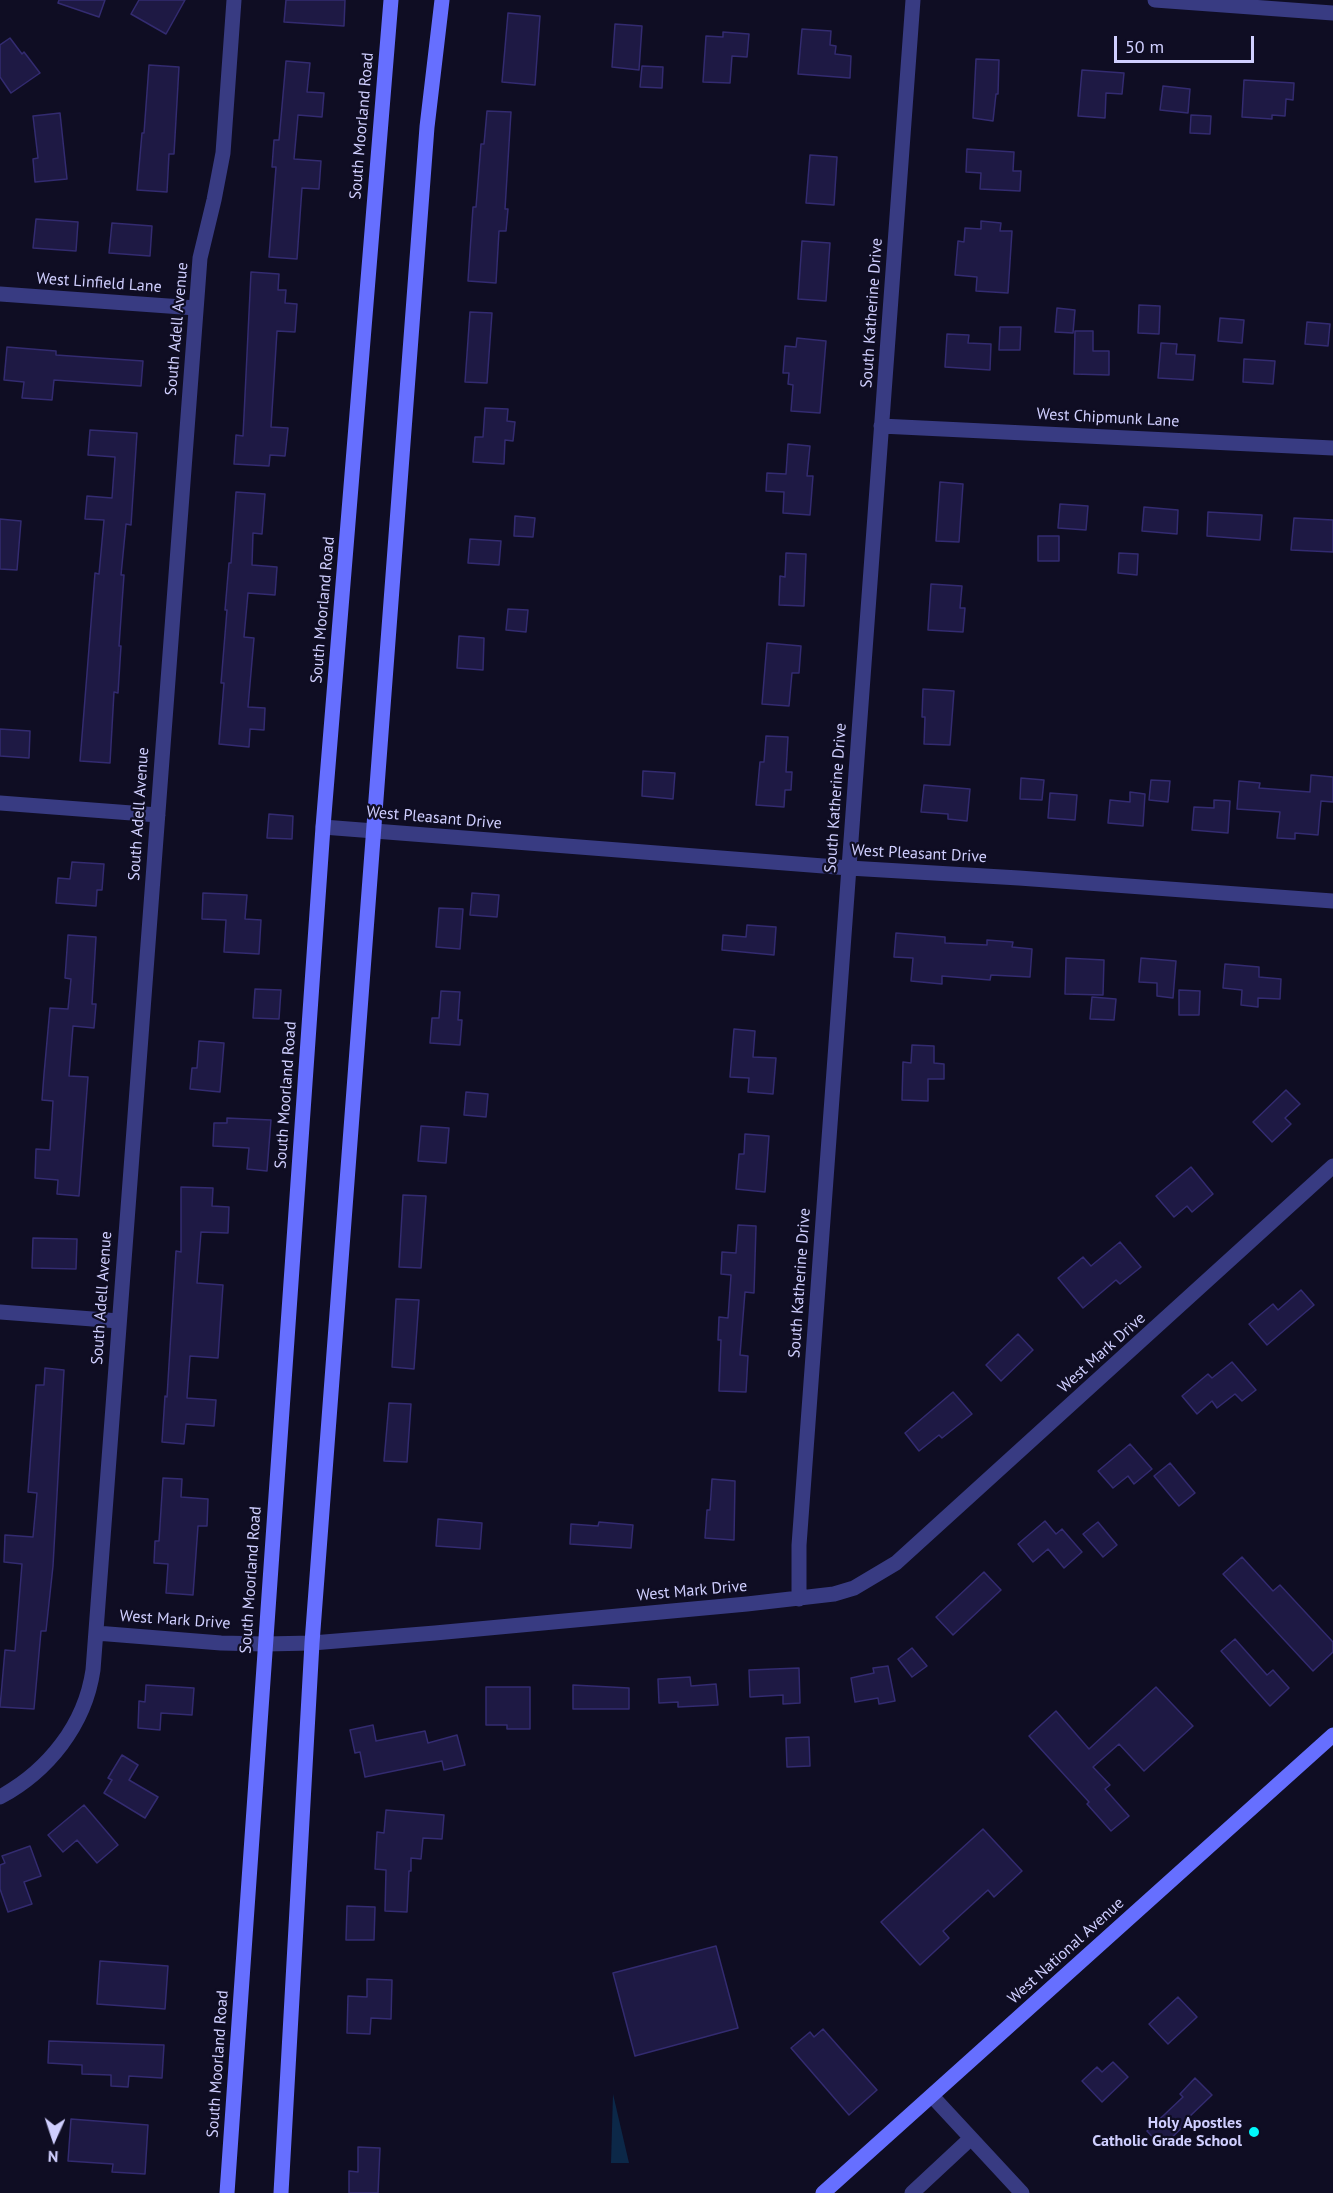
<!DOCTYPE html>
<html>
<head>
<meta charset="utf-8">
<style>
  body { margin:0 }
  #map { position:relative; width:1333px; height:2193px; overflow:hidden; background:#0f0d23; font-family:"PT Sans",sans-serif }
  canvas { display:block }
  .north { position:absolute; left:24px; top:2109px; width:60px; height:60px; -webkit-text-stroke:4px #0f0d23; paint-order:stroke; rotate:183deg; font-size:16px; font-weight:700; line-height:24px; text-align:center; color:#d0cfff }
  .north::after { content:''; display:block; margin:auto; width:21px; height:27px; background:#d0cfff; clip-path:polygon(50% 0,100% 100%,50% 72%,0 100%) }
  .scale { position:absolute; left:1114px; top:36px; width:140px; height:27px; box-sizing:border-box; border:3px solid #d0cfff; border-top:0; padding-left:8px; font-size:18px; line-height:21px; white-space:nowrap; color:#d0cfff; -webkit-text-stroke:4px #0f0d23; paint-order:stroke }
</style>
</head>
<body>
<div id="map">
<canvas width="1333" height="2193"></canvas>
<div class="north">N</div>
<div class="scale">50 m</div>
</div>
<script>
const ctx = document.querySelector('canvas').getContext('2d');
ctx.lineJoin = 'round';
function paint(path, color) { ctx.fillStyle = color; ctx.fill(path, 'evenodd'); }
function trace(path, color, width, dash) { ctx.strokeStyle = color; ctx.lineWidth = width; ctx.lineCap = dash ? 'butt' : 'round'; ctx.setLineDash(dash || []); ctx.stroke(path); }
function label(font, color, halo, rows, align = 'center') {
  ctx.font = font + ' "PT Sans",sans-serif'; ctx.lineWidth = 4.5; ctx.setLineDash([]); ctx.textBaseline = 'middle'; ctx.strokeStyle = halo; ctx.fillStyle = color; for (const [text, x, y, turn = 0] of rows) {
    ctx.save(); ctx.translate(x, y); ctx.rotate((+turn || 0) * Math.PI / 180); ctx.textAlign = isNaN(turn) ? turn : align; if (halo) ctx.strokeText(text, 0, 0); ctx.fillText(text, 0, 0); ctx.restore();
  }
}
const water = new Path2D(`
  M613,2094l16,69h-18z`);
const building = new Path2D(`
  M59,0h46l-6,17 -41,-14z
  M139,0h46l-19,34 -35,-20z
  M286,0h59l-1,26 -60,-4z
  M508,13l32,3 -5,69 -33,-3z
  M615,24l27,2 -3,44 -27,-3z
  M802,29l29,2 -1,14 6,1 -1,8 16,2 -1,22 -52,-4z
  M723,32l26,2 -2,23 -15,-1 -2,27 -27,-1 3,-46 17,1z
  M10,38l12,16 2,-2 16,21 -29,20 -11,-16v-32z
  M976,59l23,1 -1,34h-2l-3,27 -20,-3z
  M286,61l24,2 -3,29 17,1 -2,24 -24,-2 -4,44 27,2 -2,28 -17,-1 -5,71 -28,-2 7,-90h-4l2,-27h5z
  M149,65l30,2 -5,87h-5l-2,38 -30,-2 5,-57h2z
  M642,66l21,1 -1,21 -22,-1z
  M1082,70l42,3 -2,21 -16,-1 -1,25 -27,-2z
  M1244,80l50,3 -1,17 -7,-1 -1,17 -13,-1v4l-30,-2z
  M1163,86l27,3 -2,24 -28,-3z
  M487,111l24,1 -6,97h3l-2,22h-7l-3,52 -28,-2 5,-74h3l5,-63h3z
  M60,113l7,66 -32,3 -2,-23 5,-1 -5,-42z
  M1191,115l20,1 -1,18 -20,-1z
  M967,149l47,3 -1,19h8l-1,20 -40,-2 1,-16 -15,-1z
  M810,155l27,2 -3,48 -28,-2z
  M36,219l42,3 -2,29 -43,-3z
  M981,221l20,2 -1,8h12l-4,62 -32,-2 1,-14 -22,-2 3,-34 6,1 1,-14 16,1z
  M112,223l40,3 -2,30 -41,-3z
  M802,241l28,2 -4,58 -28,-2z
  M251,272l28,2 -1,16h8l-1,13 12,1 -2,28 -18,-1 -6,96 17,1 -3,28 -15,-1 -1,11 -35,-2 2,-29 7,1z
  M1139,305l21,1 -1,28 -21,-1z
  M1057,308l18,2 -2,23 -18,-1z
  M470,312l22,1 -5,70 -22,-1z
  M1220,318l24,2 -2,23 -24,-2z
  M1307,322l23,2 -2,22 -23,-2z
  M1000,327h21l-1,23h-21z
  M1075,331h18v20h16v24l-35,-1z
  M947,334l22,1 -1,8 23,1 -1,26 -45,-3z
  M797,338l29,3 -6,72 -29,-2 2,-26 -5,-1 1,-11h-6l2,-27 11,1z
  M1161,343l16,1 -1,10 19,1 -2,25 -35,-2z
  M7,347l49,4v4l87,6 -2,25 -87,-6 -2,20 -30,-2 2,-16 -20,-2z
  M1244,359l31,2 -2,23 -30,-2z
  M485,408l23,1 -1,12 8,1 -2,19 -8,-1 -1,24 -31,-2 2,-25h8z
  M90,430l47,3 -6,92 -5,-1 -5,51h3l-5,71h2l-3,47 -4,-1 -4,71 -30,-2 15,-188 4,1 5,-54 -19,-1 2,-23 25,2 3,-41 -27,-2z
  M788,444l22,2 -3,30h6l-3,39 -27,-2 1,-21 -18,-1 1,-18 19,1z
  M940,482l23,2 -4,58 -23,-1z
  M236,492l29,2 -3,40 -9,-1 -1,32 25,2 -2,28 -27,-2 -4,44 10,1 -6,69 17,1 -1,22 -14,-1 -1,18 -30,-3 5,-61h-3l6,-73h-2l4,-47h2z
  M1060,504l28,2 -2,24 -28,-2z
  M1144,507l34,3 -1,24 -35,-3z
  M1208,512l54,3 -2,25 -53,-4z
  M515,516l20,2 -2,19 -19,-1z
  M1294,518l39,2v32l-42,-2z
  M0,519l21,2 -4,49 -17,-1z
  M1038,536h21v25h-21z
  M470,539l31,2 -2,24 -31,-2z
  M786,553l20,1 -2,52 -25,-1 1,-29 5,1z
  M1119,553l19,1 -1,21 -19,-2z
  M931,584l31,2 -2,22h5l-2,24 -35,-2z
  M508,609l20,1 -2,22 -20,-2z
  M459,636l25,2 -1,32 -26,-2z
  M767,643l34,3 -2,27h-7l-3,33 -27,-2z
  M923,689l31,2 -4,54 -26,-1 1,-27h-3z
  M0,729l30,2 -1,27 -29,-2z
  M766,736l22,1 -2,35h6l-1,18h-6l-1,17 -28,-2 4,-43h4z
  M643,771l32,2 -2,26 -31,-3z
  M1311,775l22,2v25l-12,-1 -3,34 -23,-2v6l-18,-1 3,-26 -43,-3 2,-28 21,2 -1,5 51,4z
  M1021,778l23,2 -2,20 -22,-1z
  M1151,780l19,1 -2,21 -19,-2z
  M924,785l46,4 -3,32 -19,-2v-5l-27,-2z
  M1130,792l15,2 -2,32 -35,-3 2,-23 20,2z
  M1050,793l27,2 -2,25 -27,-2z
  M1214,800l16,1 -2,32 -36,-3 2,-23 20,1z
  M269,814l24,2 -1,23 -25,-1z
  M72,862l32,2 -2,26h-5l-1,16 -40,-3 2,-25 12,1z
  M203,893l44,2 -2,24 16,1 -2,34 -35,-2 2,-32 -24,-1z
  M472,893l27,2 -2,22 -27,-2z
  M439,908l24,1 -3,40 -24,-2z
  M747,925l29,2 -2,28 -52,-5 1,-15 23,2z
  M896,933l49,4v6l42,2v-5l26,2 -1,5 20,2 -2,28 -39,-2 -1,5 -48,-4v8l-31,-3 2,-23 -19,-1z
  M68,935l28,2 -4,67h4l-2,24 -21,-2 -4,50 19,1 -9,119 -22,-2 1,-14 -23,-2 1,-29 14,1 3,-49 -11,-1 2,-26 6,-66 18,1 3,-30 -6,-1z
  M1066,958l38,2 -1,35 -38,-1z
  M1141,958l35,3 -3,37 -16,-2v-13l-18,-1z
  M1225,964l34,3v10l22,2 -1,20 -22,-1v9l-17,-2 1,-15 -19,-2z
  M255,989l26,1 -2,29 -26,-1z
  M1179,990l21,1 -1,24h-20z
  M441,991l19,1 -2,28h4l-2,25 -30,-2 2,-25h7z
  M1092,997l24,2 -2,21 -24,-1z
  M734,1029l21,2 -2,26 23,1 -3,36 -25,-2 1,-14 -19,-1z
  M199,1041l25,2 -4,49 -30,-3 2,-21h5z
  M912,1045l22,1v17l10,1v15h-16v22l-26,-1 1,-38 8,1z
  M1286,1090l14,14 -15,14 6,6 -19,18 -19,-20z
  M466,1092l22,2 -2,23 -22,-2z
  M227,1118l44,2 -4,51 -20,-2 2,-21 -36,-2 1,-23h13z
  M421,1126l28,2 -3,35 -28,-2z
  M745,1134l24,2 -4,56 -29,-3 3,-35h5z
  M1191,1167l22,27 -21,18 -5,-6 -13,11 -18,-21z
  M181,1187l32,1 -1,18 17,1 -1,26 -27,-1 -4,51 26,2 -5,73 -28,-2 -3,42 29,2 -2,26 -28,-2 -2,20 -22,-2 3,-46 2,1 9,-146 5,1z
  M403,1195l23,1 -5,72 -22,-1z
  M738,1225l18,1 -2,67 -9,-1 -5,63 8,1 -2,36 -27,-1 2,-51h-3l1,-23 9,1 3,-43 -10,-1 1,-22 14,1z
  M33,1238l44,1 -1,30 -44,-1z
  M1120,1242l21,25 -21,17 -4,-4 -33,28 -25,-30 25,-21 8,9z
  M1301,1290l13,15 -47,40 -18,-21 24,-20 5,6z
  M396,1299l23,1 -5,69 -22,-2z
  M1018,1334l15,16 -32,31 -15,-16z
  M1232,1362l24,28 -14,11 -7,-7 -18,14 -5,-7 -15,13 -15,-18 26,-22 4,4z
  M45,1368l19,2 -11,196 -7,65h-5l-7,78 -34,-2 5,-57 10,1 7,-87 -18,-2 1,-27 28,2 4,-44 -9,-1 8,-107h8z
  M953,1392l19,22 -30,24 -3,-3 -20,16 -14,-18z
  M389,1403l22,1 -4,58 -23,-1z
  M1130,1444l22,25 -18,15 -6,-8 -15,12 -15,-17z
  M1170,1463l25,30 -16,13 -25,-30z
  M163,1478l19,1 -1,18 27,2 -1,27h-9l-5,69 -27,-2 2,-29 -14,-1 1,-22h4z
  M712,1479l23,2 -1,59 -29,-2 2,-28h3z
  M438,1519l44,4 -2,26 -44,-3z
  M1045,1521l11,13 6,-5 20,23 -18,16 -16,-19 -15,13 -15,-18z
  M599,1522l34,3 -2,23 -61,-4 1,-20 27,2z
  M1098,1522l19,23 -14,12 -20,-23z
  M1242,1557l31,34 7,-6 53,57v10l-20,19 -90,-97z
  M984,1572l17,18 -48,45 -17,-18z
  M1235,1639l32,36 6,-5 16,18 -19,18 -49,-55z
  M912,1648l15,18 -15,11 -14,-18z
  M888,1666l7,35 -16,3 -1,-6 -23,4 -4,-24 23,-5 -1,-5z
  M799,1668l1,35 -17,1v-9l-33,2 -1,-27z
  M690,1677l1,9 25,-2 2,21 -40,2v-5l-19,1 -1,-24z
  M146,1685l48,3 -2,27 -31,-2 -1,17 -22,-2 1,-27 6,1z
  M573,1685l56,3v21h-56z
  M486,1687h44v42h-23v-4h-21z
  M1156,1687l37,39 -49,45 -25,-27 -26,23 17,18 -5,4 24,27 -18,15 -24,-27 2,-2 -60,-66 27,-25 33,38z
  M373,1725l3,16 49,-10 3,12 29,-8 8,30 -21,5 -2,-9 -77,16 -5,-25 -5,1 -5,-23z
  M809,1737l1,29 -23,1 -1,-29z
  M122,1755l16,10 -9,15 29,17 -13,21 -41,-25 8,-13 -4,-2z
  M84,1805l34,40 -21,18 -20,-23 -14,12 -15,-17z
  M386,1810l58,5 -2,24 -19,-1 -2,21 -10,-1v13h-2l-2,41 -22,-1 1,-41 -11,-1 2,-37 7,1z
  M983,1829l39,42 -28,26 -6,-7 -45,41 6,7 -29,27 -39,-43z
  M30,1846l11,30 -17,6 8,22 -24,8 -8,-23v-24l5,-2 -3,-7z
  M347,1906l28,1 -1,33h-28z
  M716,1946l22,82 -103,28 -22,-83z
  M100,1961l68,5 -3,43 -68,-5z
  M367,1979l25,1 -1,39 -20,-1 -1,16 -23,-1 1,-37 19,1z
  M1178,1997l19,20 -29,27 -19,-20z
  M823,2029l54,61 -28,25 -58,-67 19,-16 4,5z
  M49,2041l115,4 -2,33 -33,-2 -1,11 -17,-1v-11l-29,-1v-9l-34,-2z
  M1113,2062l15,15 -26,25 -20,-21 15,-14 5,5z
  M1195,2078l17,17 -24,23 2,2 -28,27 -15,-16 36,-34 -3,-3z
  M71,2119l77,6 -3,49 -33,-2 1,-8 -45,-3z
  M358,2147l22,1 -2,45h-29v-22l9,1z`);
const street = new Path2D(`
  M1155,0l178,13
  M0,294l196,14
  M881,426l452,22
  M0,803l158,12
  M323,827l526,41 170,10 314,23
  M0,1312l119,9
  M799,1599v-54l114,-1545
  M96,1633l125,10 44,1 47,-1 123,-10 312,-29 87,-10 20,-6 42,-25 437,-397
  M0,1797c48,-26 85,-72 93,-127l107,-1412 14,-58 9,-47 11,-153
  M932,2096l90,97
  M912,2193l58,-54`);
const secondary = new Path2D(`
  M227,2193l96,-1366 68,-827
  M281,2193l31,-550 115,-1516 15,-127
  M823,2193l510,-458`);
const markers = [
  [1254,2132,6,"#00f7fa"]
];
const streetNames = [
  ["South Moorland Road",362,126,-85],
  ["West Linfield Lane",99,283,4],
  ["South Katherine Drive",872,313,-86],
  ["South Adell Avenue",177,329,-85],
  ["West Chipmunk Lane",1108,418,3],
  ["South Moorland Road",323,610,-85],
  ["South Katherine Drive",836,798,-86],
  ["South Adell Avenue",139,814,-86],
  ["West Pleasant Drive",434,818,5],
  ["West Pleasant Drive",919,854,3],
  ["South Moorland Road",286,1095,-86],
  ["South Katherine Drive",800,1283,-86],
  ["South Adell Avenue",102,1298,-86],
  ["West Mark Drive",1102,1353,-42],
  ["South Moorland Road",251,1580,-86],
  ["West Mark Drive",692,1591,-5],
  ["West Mark Drive",175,1620,4],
  ["West National Avenue",1066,1951,-42],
  ["South Moorland Road",218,2064,-86]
];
const poiNames = [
  ["Holy Apostles",1242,2123],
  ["Catholic Grade School",1242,2141]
];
paint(water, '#0c2848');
paint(building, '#1e1944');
trace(building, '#332b70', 1.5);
trace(street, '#383b82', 15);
trace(secondary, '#666fff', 15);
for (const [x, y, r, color] of markers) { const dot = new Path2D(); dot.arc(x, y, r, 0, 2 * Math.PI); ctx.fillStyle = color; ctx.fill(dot); trace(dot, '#0f0d23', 2); }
label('16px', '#d0cfff', '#0f0d23', streetNames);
label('bold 16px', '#d0cfff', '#0f0d23', poiNames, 'right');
</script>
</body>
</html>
